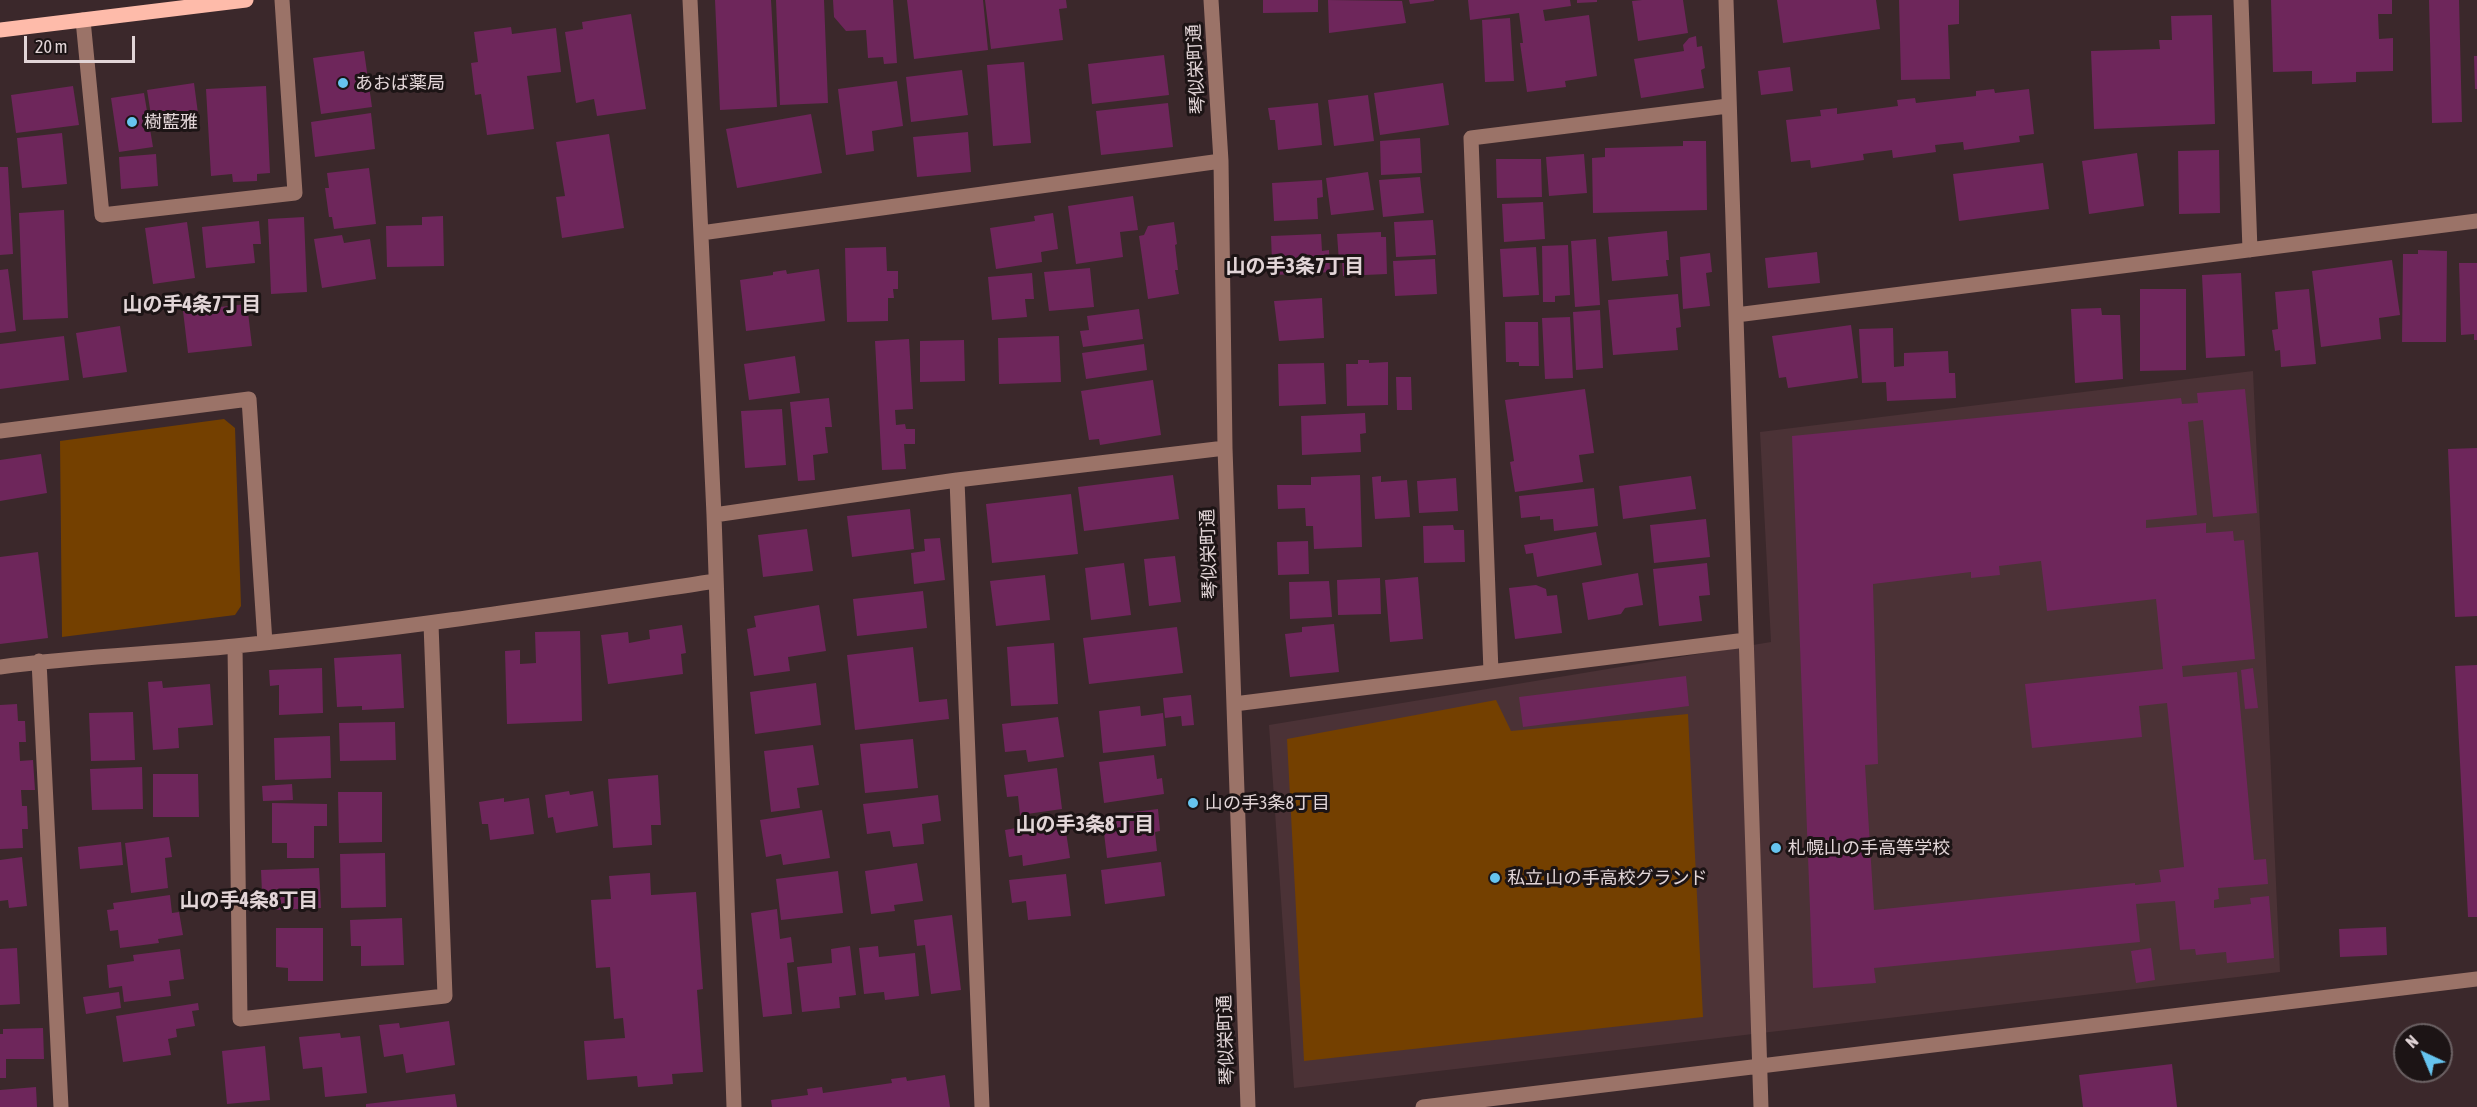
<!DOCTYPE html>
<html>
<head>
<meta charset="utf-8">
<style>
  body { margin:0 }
  #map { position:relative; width:2477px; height:1107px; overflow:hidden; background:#3b282b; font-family:"Asap Condensed",sans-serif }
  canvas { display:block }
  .north { position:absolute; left:2393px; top:1023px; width:60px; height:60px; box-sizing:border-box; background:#1c1415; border:2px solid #6b6163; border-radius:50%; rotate:316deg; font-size:16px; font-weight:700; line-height:24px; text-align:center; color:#e2d5d7 }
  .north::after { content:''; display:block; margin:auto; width:21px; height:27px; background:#66c4ef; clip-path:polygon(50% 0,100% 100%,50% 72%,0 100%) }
  .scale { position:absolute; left:24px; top:36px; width:111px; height:27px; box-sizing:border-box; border:3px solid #e2d5d7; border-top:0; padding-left:8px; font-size:18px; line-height:21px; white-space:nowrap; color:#e2d5d7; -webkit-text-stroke:4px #1c1415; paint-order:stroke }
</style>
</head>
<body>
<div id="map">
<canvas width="2477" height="1107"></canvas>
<div class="north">N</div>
<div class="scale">20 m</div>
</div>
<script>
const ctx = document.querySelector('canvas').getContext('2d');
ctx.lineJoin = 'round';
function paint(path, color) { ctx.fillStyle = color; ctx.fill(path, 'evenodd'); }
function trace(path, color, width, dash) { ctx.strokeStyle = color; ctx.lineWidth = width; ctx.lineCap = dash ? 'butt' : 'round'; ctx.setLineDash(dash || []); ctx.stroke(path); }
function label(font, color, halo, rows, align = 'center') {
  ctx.font = font + ' "Asap Condensed","Noto Sans JP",sans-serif'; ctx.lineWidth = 6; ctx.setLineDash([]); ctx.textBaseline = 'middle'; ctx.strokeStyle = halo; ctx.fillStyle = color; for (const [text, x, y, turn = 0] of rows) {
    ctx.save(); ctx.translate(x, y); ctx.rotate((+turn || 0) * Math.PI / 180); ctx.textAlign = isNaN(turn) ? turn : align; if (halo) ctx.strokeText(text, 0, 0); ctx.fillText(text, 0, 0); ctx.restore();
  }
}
const built = new Path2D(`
  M2253,371l27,601 -986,116 -25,-363 502,-83 -11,-210z`);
const green = new Path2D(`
  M224,419l11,9 6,178 -6,9 -173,22 -2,-196z
  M1496,700l15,31 177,-17 15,303 -399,44 -17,-322z`);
const building = new Path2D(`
  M715,0h56l6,107 -57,3z
  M776,0h48l4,103 -48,2z
  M833,0h60l4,63 -13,1 -1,-7 -15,1 -2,-28 -20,1 -12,-14z
  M907,0h76l5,50 -74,9z
  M985,0h81l1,8 -8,1 4,31 -72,9z
  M1263,0h55v12l-55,1z
  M1328,0l74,1 4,22 -77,10z
  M1409,0h25v1l-24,3z
  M1468,0h102l1,6 -28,4 2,11 44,-6 8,61 -32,5 1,6 -39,5 -7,-49h3l-4,-30 -49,7z
  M1577,0h20v2l-20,1z
  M1642,0h41l5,33 -50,8 -6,-40z
  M1777,0h99l4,29 -97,14z
  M1899,0h60v24l-11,1 2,54 -49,1z
  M2271,0h121v14h-14l1,25 14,-1v33l-37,1v10l-44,2v-13l-39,1z
  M2429,0h30l3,122 -30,1z
  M631,14l15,95 -49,7 -3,-17 -18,4 -11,-71 18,-3 -1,-7z
  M2212,15l3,109 -121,5 -3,-78 69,-2 -1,-9h13l-1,-24z
  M1510,18l4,63 -29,1 -3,-62z
  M511,27l1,7 44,-6 5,44 -34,4 7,53 -47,6 -6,-41 -6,1 -4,-32 7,-1 -4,-30z
  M1696,36l1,11 5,-1 3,22 -4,2 3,18 -63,10 -7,-39 50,-8 -1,-6 6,-7z
  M364,51l8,56 -51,7 -8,-56z
  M1164,55l5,40 -77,9 -4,-40z
  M2474,56h3v33h-2z
  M1024,62l7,81 -38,3 -6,-81z
  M1790,67l3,24 -32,4 -3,-24z
  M962,70l6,45 -57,7 -5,-45z
  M897,81l6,45 -31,5 2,20 -28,4 -8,-66z
  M194,83l5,38 -46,7 -6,-38z
  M1443,83l6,42 -69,10 -6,-42z
  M73,86l6,39 -63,8 -5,-38z
  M266,86l4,87 -13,1v7l-24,1 -1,-8 -21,2 -5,-87z
  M1994,89l1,4 34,-4 5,45 -15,2 1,6 -56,8 -1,-8 -28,3 1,7 -43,6 -1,-8 -29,4 1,6 -53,8 -1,-8 -19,2 -5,-42 35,-4 -1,-6 17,-2v6l61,-8 -1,-6 18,-2 1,5 60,-7v-5z
  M144,93l9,54 -34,5 -8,-54z
  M1368,95l6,46 -40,5 -6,-46z
  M1168,103l5,44 -72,8 -5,-44z
  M1318,103l4,42 -44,5 -3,-30h-5l-2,-12z
  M371,113l4,36 -60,8 -4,-35z
  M811,114l11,59 -85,15 -11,-59z
  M968,132l3,40 -54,5 -4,-40z
  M62,133l5,51 -45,4 -5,-50z
  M609,134l15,94 -62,10 -6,-41 9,-1 -9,-54z
  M1420,138l2,35 -41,2 -1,-34z
  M1683,141h23l1,69 -114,3 -1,-55 13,-1v-9l78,-2z
  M2219,150l1,63 -41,1 -1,-63z
  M2137,153l7,53 -55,8 -7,-53z
  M156,154l2,32 -37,3 -2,-32z
  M1584,154l3,39 -38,3 -3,-39z
  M1496,159h45l1,38 -45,1z
  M2043,163l6,46 -90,12 -6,-47z
  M0,167h8l5,87 -13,1z
  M369,168l7,56 -42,5 -2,-12h-3l-4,-29h4l-2,-15z
  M1368,172l6,38 -43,5 -5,-37z
  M1420,177l4,36 -41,4 -4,-37z
  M1322,180l1,17 -6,1 1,21 -44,2 -2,-38z
  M1133,196l5,34 -18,2 3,25 -47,7 -8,-58z
  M1543,202l2,37 -41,3 -2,-38z
  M64,210l4,108 -45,2 -4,-107z
  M1053,213l5,36 -17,3 1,10 -46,7 -6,-41 45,-7 -1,-5z
  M443,216l1,50 -57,1 -1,-41 36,-1v-8z
  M304,217l3,75 -36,2 -3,-75z
  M1433,220l3,35 -40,2 -2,-35z
  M259,221l2,23h-8l2,19 -49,5 -4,-41z
  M187,222l8,56 -42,6 -8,-56z
  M1174,222l3,22 -2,1 3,25h-3l4,24 -31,5 -9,-63 5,-1 4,-9z
  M1667,231l2,29h-3l2,16 -56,5 -4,-44z
  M1381,232v5h5l1,37 -44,2 -1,-14h-3l-2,-28z
  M1321,234l1,17 7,-1 1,22 -54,3v-13h-4l-1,-26z
  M342,235l2,8 26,-4 6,40 -54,9 -8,-49z
  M1596,239l4,66 -25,2 -4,-66z
  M1568,245l2,50 -15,1v6h-12l-1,-56z
  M886,247l1,24h11v18h-5l1,9h-6v23l-41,1 -2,-74z
  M1536,247l3,48 -36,2 -3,-48z
  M2418,250l29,1 -1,91h-44l1,-88h15z
  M1817,252l3,31 -52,5 -3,-30z
  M1710,253l2,19 -6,1 4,33 -27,3 -3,-52z
  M1435,259l2,35 -42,2 -2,-35z
  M2392,260l8,55 -21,3 2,21 -60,8 -9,-76z
  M2459,263h18v77h-3v-6l-13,1z
  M1090,268l4,39 -45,4 -5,-39z
  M8,269l8,62 -16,2v-63z
  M819,269l6,52 -79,10 -6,-51 33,-5v-3l13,-2 1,4z
  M1032,273l2,26h-9l2,18 -35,3 -4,-43z
  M2241,273l4,83 -39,2 -4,-83z
  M2140,289h46v81l-46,1z
  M2309,289l7,75 -35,3 -1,-17 -5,1 -3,-21 6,-1 -3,-37z
  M1678,294l3,33 -5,1 2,22 -65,5 -5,-55z
  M1322,298l2,40 -45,3 -5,-40z
  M247,304l5,42 -64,7 -5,-42z
  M2101,308l1,7h18l3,64 -48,4 -4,-74z
  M1139,309l4,30 -60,8 -3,-16 9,-1 -2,-14z
  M1600,310l3,58 -27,2 -3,-58z
  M1570,317l3,61 -28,1 -3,-61z
  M1505,322h33l1,44h-20v-4h-13z
  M1851,325l7,53 -70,10 -2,-11 -7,1 -7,-42z
  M120,326l7,46 -44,6 -7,-45z
  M1893,328l1,39 10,-1v-13l44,-2 1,22h6l1,25 -69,3 -1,-19 -24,1 -3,-54z
  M64,336l5,44 -69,9v-45z
  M1059,336l2,46 -62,2 -1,-46z
  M909,339l4,70 -18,1 1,15 9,-1 1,5h9v15h-11l2,25 -24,1 -7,-129z
  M964,340l1,41 -45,1v-41z
  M1144,344l3,26 -61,9 -4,-26z
  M795,356l5,37 -51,7 -5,-36z
  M1358,360h11v3l19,-1v43l-41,1 -1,-42h12z
  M1324,363l2,41 -47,2 -1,-42z
  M1396,377h15l1,33h-15z
  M1153,380l8,55 -61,10 -1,-6 -10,1 -8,-49z
  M1585,389l9,64 -15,2 4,27 -68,10 -5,-30 4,-1 -9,-61z
  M2245,389l12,124 -44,4 -10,-97 -15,2 9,93 -51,5v8l60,-5v10l27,-2 1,10 10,-1 11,119 -73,7 1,11 54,-5 17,188 12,-1 2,25 -50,4 1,11 -5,1v8l37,-4 -1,-6 19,-2 5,62 -47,5 -1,-11 -30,3 -1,-6 -15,1 -5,-49 -39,3 4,38 -266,26 2,15 -63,5 -21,-552 389,-38 1,6 16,-1 -1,-10zM2041,561l6,50 109,-12 7,70 -138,15 7,64 110,-11 -3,-31 28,-3 17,164 -25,3 2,12 -26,3v-2l-261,27 -9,-145 13,-1 -5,-180 98,-12v6l29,-3 -1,-9z
  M829,398l3,29h-7l3,26 -15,2 2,25 -17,1 -8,-79z
  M782,409l4,56 -41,3 -4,-57z
  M1365,413l1,20 -6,1 1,18 -59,3 -1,-39z
  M2477,448v168l-22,1 -7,-168z
  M41,454l6,39 -47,8v-41z
  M1173,475l6,44 -95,12 -6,-44z
  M1360,475l2,72 -48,2 -1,-23h-7l-1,-18 -27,1 -1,-24h34v-8z
  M1381,476v6l26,-2 3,37 -35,2 -3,-42z
  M1691,476l5,33 -73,10 -4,-33z
  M1456,478l2,33 -39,2 -2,-32z
  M1594,488l4,38 -44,5 -1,-12 -13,1v-4l-19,2 -2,-22z
  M1071,494l7,60 -86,9 -6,-59z
  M910,509l4,40 -62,8 -5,-41z
  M1706,519l4,38 -56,6 -4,-38z
  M1453,525l1,5h10l1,32 -41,1 -1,-37z
  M807,529l6,42 -50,6 -5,-42z
  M1596,532l6,33 -65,12 -4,-24 -7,1 -2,-9z
  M940,538l5,42 -31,4 -3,-31 14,-2 -1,-12z
  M1308,541l1,33 -31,1 -1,-33z
  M38,552l10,86 -48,6v-87z
  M1175,556l6,46 -32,4 -5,-47z
  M1124,563l7,52 -40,5 -6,-52z
  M1707,563l3,32 -11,1 3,25 -43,5 -6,-57z
  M1638,573l5,32 -18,3 -4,6 -33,6 -6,-37z
  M1045,575l5,45 -54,6 -6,-45z
  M1418,577l5,62 -33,3 -5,-62z
  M1380,578l1,36 -43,1 -1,-35z
  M1329,581l3,36 -42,2 -1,-37z
  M1536,585l10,4 1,7 10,-1 5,38 -47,6 -6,-51z
  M923,591l4,37 -70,8 -4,-37z
  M819,605l7,46 -38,6 2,14 -36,5 -7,-47 9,-2 -2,-11z
  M1334,624l5,48 -49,5 -5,-43 17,-2v-5z
  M682,625l4,28 -5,1 2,20 -75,10 -7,-49 27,-3 1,11 21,-4 -1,-9z
  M1177,627l6,46 -94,11 -6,-46z
  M580,631l2,90 -75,3 -2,-73 15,-1v14l16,-1 -1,-31z
  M1054,643l4,61 -47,2 -4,-59z
  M913,647l6,55 28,-3 2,20 -94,11 -8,-75z
  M401,654l3,54 -42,2v-4l-25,1 -3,-49z
  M2477,665v252h-9l-13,-251z
  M322,668l1,45 -44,2v-30l-9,1 -1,-16z
  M2253,668l5,40 -13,1 -4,-39z
  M1686,676l3,30 -166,21 -4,-30z
  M162,681l1,7 47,-4 3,41 -35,3 1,20 -26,2 -5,-68z
  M816,683l5,42 -66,9 -5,-42z
  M1191,695l3,30 -12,1 -1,-10 -16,2 -2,-20z
  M17,704l1,17h7l1,21h-7l1,19 13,-1 2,30h-14l1,16h5l1,23h-6l1,19 -23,1v-144z
  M1140,706l1,10 22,-3 3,33 -63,7 -4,-42z
  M133,712l2,48 -44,1 -2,-48z
  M1058,717l6,40 -36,5 -2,-12 -21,2 -3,-28z
  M395,722l1,38 -56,1 -1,-38z
  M330,736l1,42 -56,2 -1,-42z
  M913,739l5,49 -53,5 -5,-49z
  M813,745l6,40 -22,3 3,20 -29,4 -7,-61z
  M1154,755l3,24 5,-1 2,16 -60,9 -5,-41z
  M142,767l1,42 -51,1 -2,-41z
  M1057,768l5,41 -42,6 -2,-19 -11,1 -3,-22z
  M153,774h45l1,43h-46z
  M658,775l3,50h-10l1,20 -39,3 -5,-69z
  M292,784l1,16 -30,1 -1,-15z
  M569,791l1,4 23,-4 5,35 -42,7 -3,-16 -5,1 -3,-23z
  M338,792h44v50l-43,1z
  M938,795l3,26 -19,3 2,20 -31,3 -3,-16 -23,3 -4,-30z
  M504,798v4l25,-4 5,36 -44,6 -2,-16h-6l-3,-22z
  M272,803l55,1v22h-13v32h-27v-15h-15z
  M1158,809l2,22 -5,1 2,19 -50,7 -5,-42z
  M822,810l8,48 -47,7 -2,-11 -15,3 -6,-37z
  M1064,819l6,39 -47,8 -1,-11 -13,2 -4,-27z
  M169,837l3,20 -7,1 3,30 -37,5 -6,-50z
  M121,842l2,23 -43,4 -2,-22z
  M385,853l1,54 -45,1 -1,-54z
  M22,857l5,49 -18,2 -1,-8 -8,1v-41z
  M1161,862l4,34 -60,8 -4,-34z
  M917,863l6,38 -29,4 1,6 -24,3 -6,-43z
  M319,868l2,40 -48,2 -1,-18 -10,1 -1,-23z
  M838,871l5,42 -62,7 -5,-41z
  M650,873l1,22 45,-3 7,97 -6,1 6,82 -31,2 1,10 -35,3 -1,-11 -50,4 -3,-39 41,-3 -2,-20 -9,1 -4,-52 -14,1 -5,-68 20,-1 -2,-23z
  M1066,874l5,42 -43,4 -2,-19 -14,2 -3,-23z
  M170,895l2,18 7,-1 4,23 -25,4 1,4 -39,5 -2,-18 -8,1 -3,-21 7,-1 -1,-6z
  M777,909l3,30 11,-2 3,25 -7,1 5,51 -29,3 -12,-104z
  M952,915l9,75 -30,4 -6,-49 -8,1 -3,-26z
  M402,918l2,47 -43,1v-20h-10l-1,-26z
  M2386,927l1,28 -47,2 -1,-28z
  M276,928h47v53h-35v-13l-12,-1z
  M850,946l6,49 -17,2 1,11 -38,4 -5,-45 35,-4 -1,-14z
  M878,946l1,11 36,-4 4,43 -34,4 -1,-8 -20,2 -5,-46z
  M17,948l3,56 -20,1v-56z
  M2151,948l4,32 -19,3 -5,-32z
  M180,949l4,30 -15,2 2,15 -47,6 -2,-16 -13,2 -2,-23 27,-4 -1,-6z
  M119,992l2,16 -35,6 -3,-17z
  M198,1003l1,7 -7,1 3,15 -19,3 1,8 -9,2 3,16 -48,7 -7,-46z
  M449,1021l6,44 -49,8 -3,-19 -19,3 -5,-32 20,-2 1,5z
  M43,1028l1,31h-38v19h-6v-44h3v-5z
  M340,1033l1,5 19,-2 7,57 -42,4 -3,-30 -19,2 -4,-32z
  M265,1046l5,54 -43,4 -5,-53z
  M2172,1064l5,43h-94l-4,-32z
  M945,1075l5,32h-178l-1,-7 37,-5 -1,-6 15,-2 1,6 69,-10 -1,-4 15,-2 1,4z
  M36,1087l1,20h-37v-17z
  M455,1094l2,13h-91v-3z`);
const minor = new Path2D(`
  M690,0l24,515 20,592
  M1211,0l10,161 4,287 23,659
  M1726,0l35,1107
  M2241,0l9,250
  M83,20l19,195 193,-22 -13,-193
  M701,233l520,-72
  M1736,315l741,-94
  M0,431l249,-32 16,244
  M957,480l25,627
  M714,515l243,-35 268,-32
  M235,646l5,373 205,-23 -14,-372
  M39,661l22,446
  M0,667c78,-11 157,-13 235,-21 161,-16 321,-41 481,-65
  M1491,672l-20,-534 257,-32
  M1234,704l512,-64
  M1423,1107l1054,-128`);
const major = new Path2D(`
  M0,30l246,-30`);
const markers = [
  [343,83,6,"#66c4ef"],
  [132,122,6,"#66c4ef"],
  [1193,803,6,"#66c4ef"],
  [1776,848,6,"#66c4ef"],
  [1495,878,6,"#66c4ef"]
];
const streetNames = [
  ["琴似栄町通",1196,69,-93],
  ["琴似栄町通",1209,554,-92],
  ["琴似栄町通",1226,1040,-92]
];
const poiNames = [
  ["あおば薬局",355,83],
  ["樹藍雅",144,122],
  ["山の手3条8丁目",1205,803],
  ["札幌山の手高等学校",1788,848],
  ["私立 山の手高校グランド",1507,878]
];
const neighbourhoodNames = [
  ["山の手3条7丁目",1295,267],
  ["山の手4条7丁目",192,305],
  ["山の手3条8丁目",1085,825],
  ["山の手4条8丁目",249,901]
];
paint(built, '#4b3236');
paint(green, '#744000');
paint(building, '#6e265b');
trace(minor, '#9b7368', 15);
trace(major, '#febbaa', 15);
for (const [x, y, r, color] of markers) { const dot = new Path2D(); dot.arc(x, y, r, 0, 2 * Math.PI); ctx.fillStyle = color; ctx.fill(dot); trace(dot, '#1c1415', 2); }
label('18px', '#e2d5d7', '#1c1415', streetNames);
label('18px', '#e2d5d7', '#1c1415', poiNames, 'left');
label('bold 20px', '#e2d5d7', '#1c1415', neighbourhoodNames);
</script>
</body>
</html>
